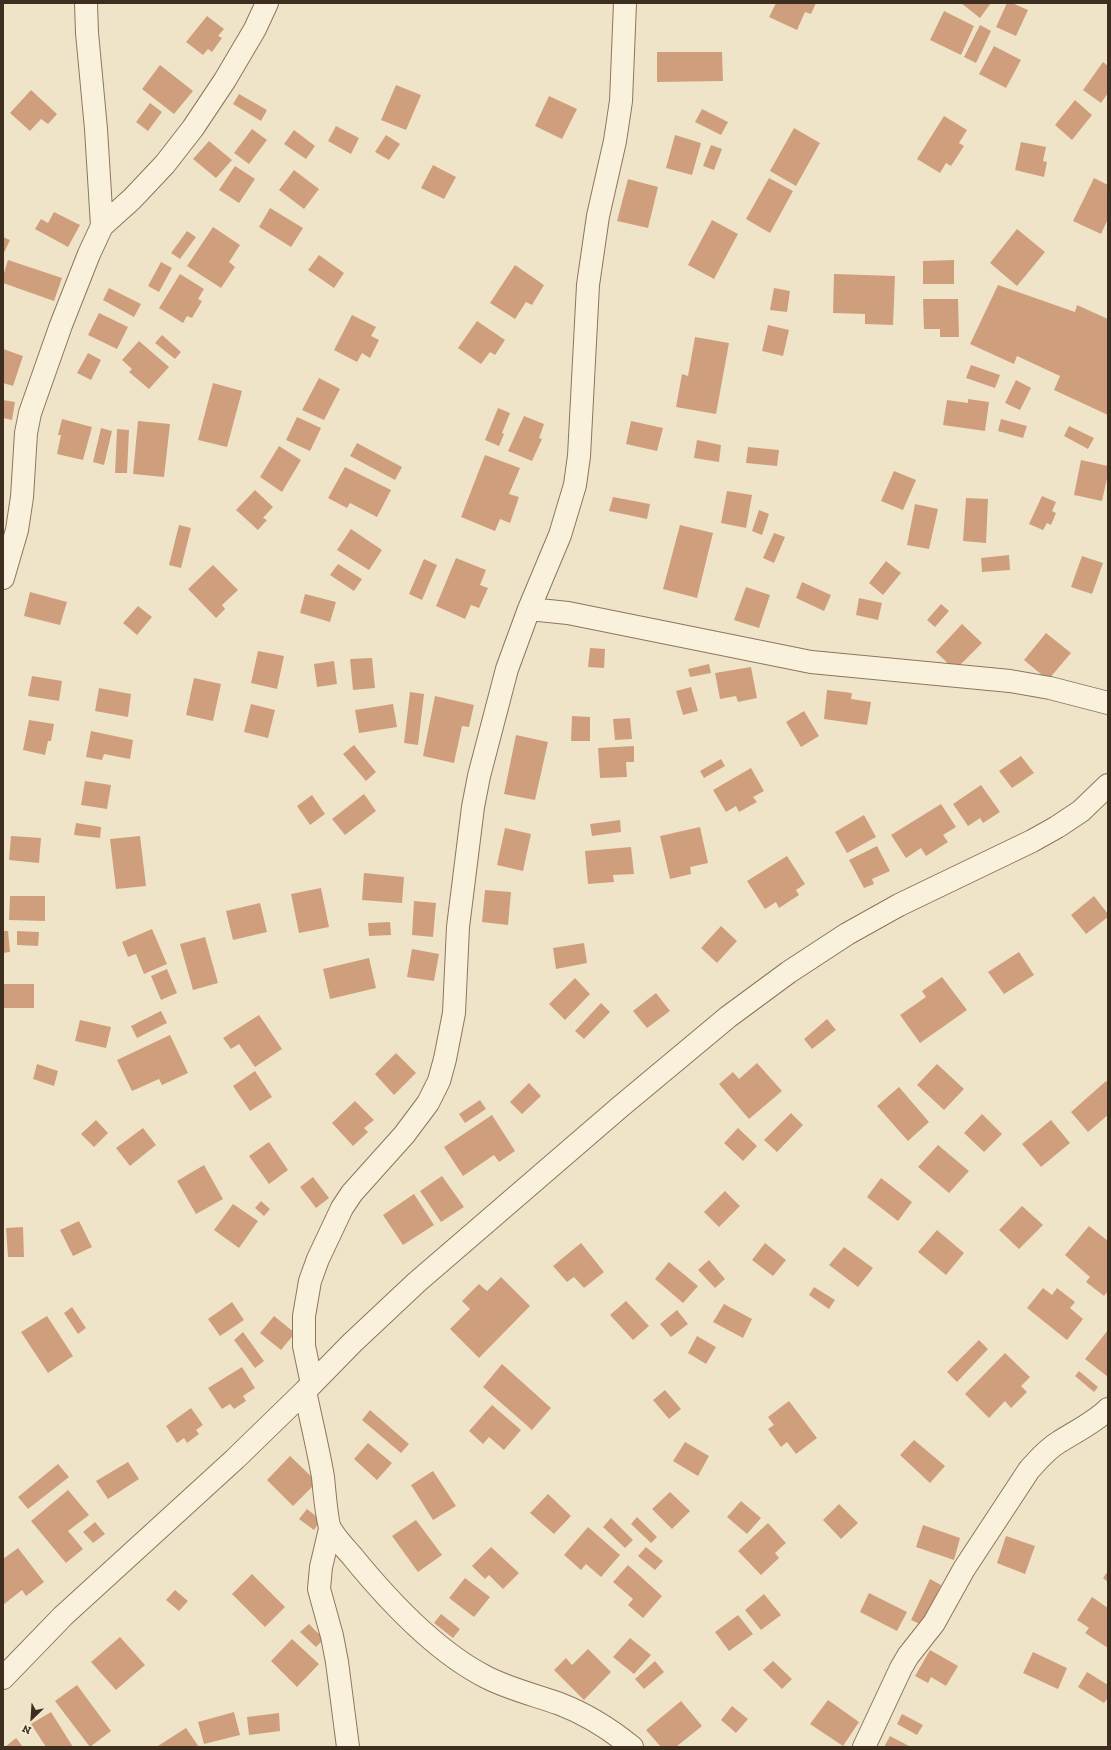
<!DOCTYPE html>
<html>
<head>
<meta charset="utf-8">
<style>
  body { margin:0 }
  #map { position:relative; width:1111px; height:1750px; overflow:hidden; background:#f0e4c8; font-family:"Zilla Slab",serif }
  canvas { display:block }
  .frame { position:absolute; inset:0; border:4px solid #3d2e20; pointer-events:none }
  .north { position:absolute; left:12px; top:1698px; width:40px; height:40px; -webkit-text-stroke:3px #f7eed8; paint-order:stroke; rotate:205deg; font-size:11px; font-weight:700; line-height:16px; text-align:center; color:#3d2e20 }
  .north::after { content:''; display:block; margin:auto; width:14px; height:18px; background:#3d2e20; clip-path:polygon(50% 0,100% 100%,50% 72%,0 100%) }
</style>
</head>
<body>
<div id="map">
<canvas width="1111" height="1750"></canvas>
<div class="frame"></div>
<div class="north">N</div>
</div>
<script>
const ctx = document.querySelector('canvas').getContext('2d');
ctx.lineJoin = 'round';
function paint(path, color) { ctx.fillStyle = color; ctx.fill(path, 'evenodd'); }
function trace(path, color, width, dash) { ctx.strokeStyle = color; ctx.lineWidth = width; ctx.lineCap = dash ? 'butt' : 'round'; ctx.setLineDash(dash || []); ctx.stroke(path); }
const building = new Path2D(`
  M776,3h40l-5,11 -6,-2 -8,18 -28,-13z
  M961,3h30l-11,15z
  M1007,3h5l16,7 -12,26 -20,-9z
  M944,11l30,15 -13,29 -31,-15z
  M207,16l17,13 -6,7 4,2 -10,14 -4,-3 -5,6 -17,-13z
  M980,25l11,6 -15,32 -12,-6z
  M994,46l27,14 -15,28 -27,-14z
  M657,52h65l1,29 -66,1z
  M1103,62l5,4v27l-7,10 -18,-13z
  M160,65l33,26 -19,23 -32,-25z
  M396,85l25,10 -15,35 -25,-10z
  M31,90l26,24 -9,10 -7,-5 -11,12 -20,-18z
  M239,94l28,16 -6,11 -28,-17z
  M549,96l28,13 -15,30 -27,-13z
  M1075,100l17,15 -20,25 -17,-15z
  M150,103l12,9 -14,19 -12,-9z
  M702,109l26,13 -7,13 -26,-13z
  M944,116l23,14 -8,13 5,3 -13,20 -5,-3 -6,10 -23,-14z
  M336,126l23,12 -8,16 -23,-13z
  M794,128l26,15 -24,43 -26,-15z
  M252,129l15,11 -18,24 -15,-11z
  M294,130l21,16 -9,13 -22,-15z
  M386,135l14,9 -11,16 -14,-8z
  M675,135l26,8 -9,32 -26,-7z
  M209,141l23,19 -16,18 -23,-19z
  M1021,142l25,5 -3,14 4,1 -3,15 -29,-7z
  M711,145l11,4 -8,21 -11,-4z
  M433,165l23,12 -12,22 -23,-11z
  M235,166l20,13 -16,24 -20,-13z
  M294,170l25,19 -15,20 -25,-19z
  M769,178l24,13 -23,42 -24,-14z
  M1094,178l14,7v34l-7,15 -28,-13z
  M628,179l30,8 -10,41 -31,-7z
  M270,208l33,20 -12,19 -32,-20z
  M54,212l26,13 -12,22 -33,-18 6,-10 7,4z
  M712,220l26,14 -24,45 -26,-14z
  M213,227l27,18 -11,17 6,5 -14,21 -34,-22z
  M1017,229l28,23 -28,34 -27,-23z
  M187,231l9,6 -16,22 -9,-6z
  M3,237l7,3 -7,15z
  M319,255l25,18 -10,15 -26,-18z
  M8,260l54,18 -8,23 -51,-18v-7z
  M954,260v24h-31v-23z
  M161,262l11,6 -13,24 -11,-6z
  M515,265l29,20 -12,20 -6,-3 -11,17 -25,-16z
  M180,274l24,15 -6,10 4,2 -10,17 -5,-2 -4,7 -24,-15z
  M834,274l61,2 -2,49 -28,-1v-10l-32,-1z
  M998,285l77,27 2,-7 31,14v96l-54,-25 6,-14 -43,-20 -3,8 -44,-20z
  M109,288l32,16 -7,13 -31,-17z
  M774,288l16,3 -3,21 -17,-2z
  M923,299h35l1,38h-19v-8h-16z
  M99,313l29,14 -11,22 -29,-14z
  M352,315l24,12 -5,9 8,4 -9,18 -8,-5 -5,9 -23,-12z
  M477,321l28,19 -10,15 -5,-3 -9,12 -23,-16z
  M768,325l21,5 -6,26 -21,-5z
  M162,335l19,17 -6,7 -20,-16z
  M695,337l34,6 -13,71 -40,-7 6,-33 6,2z
  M139,341l30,26 -20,22 -20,-17 3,-3 -10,-9z
  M3,349l20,7 -10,30 -10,-3z
  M88,353l13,7 -10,20 -14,-7z
  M971,365l29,10 -5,13 -29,-10z
  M319,378l21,11 -16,31 -22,-10z
  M1016,380l15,8 -11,22 -15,-7z
  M213,383l29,8 -15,56 -29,-7z
  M968,399l21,3 -4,29 -42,-6 4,-25 21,3z
  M3,400l12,2 -3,18 -9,-2z
  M498,408l12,5 -8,20 2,1 -5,12 -14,-6z
  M524,416l20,8 -5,14 3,1 -10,22 -24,-10z
  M297,417l24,11 -11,23 -24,-11z
  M62,419l30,8 -9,33 -26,-6 4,-19h-3z
  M1001,419l26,7 -4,12 -25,-7z
  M138,421l32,3 -6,53 -31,-3z
  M631,421l32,7 -6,23 -31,-7z
  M1069,426l25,12 -6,11 -24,-13z
  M101,428l11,3 -8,34 -11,-3z
  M117,429l12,1 -2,43h-12z
  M697,440l24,5 -2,17 -25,-4z
  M357,443l45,24 -7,13 -45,-24z
  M279,446l22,14 -19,32 -22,-15z
  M748,447l31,3 -2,16 -31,-3z
  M485,455l35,13 -11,26 10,3 -9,26 -10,-4 -5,12 -34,-14z
  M1081,460l27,6v8l-6,27 -28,-6z
  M345,467l46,23 -14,27 -27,-14 -3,5 -19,-10z
  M894,471l22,9 -13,30 -22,-9z
  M255,490l18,17 -10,11 4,2 -9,10 -22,-20z
  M727,491l25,4 -6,33 -25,-5z
  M1042,496l14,6 -4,9 4,2 -5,12 -4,-2 -4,7 -14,-6z
  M613,497l37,7 -3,15 -38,-8z
  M966,498l22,1 -2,44 -23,-2z
  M915,504l23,5 -9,40 -22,-4z
  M759,510l10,4 -7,21 -10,-4z
  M179,525l12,3 -10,40 -12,-3z
  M680,525l33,8 -16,65 -34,-9z
  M351,529l31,21 -13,20 -32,-20z
  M774,533l11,4 -11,26 -11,-5z
  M1009,555l1,15 -28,2 -1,-14z
  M1082,556l21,7 -11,31 -21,-7z
  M456,558l30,12 -6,15 8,3 -9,20 -8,-3 -6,14 -29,-13z
  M424,559l13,6 -15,35 -13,-6z
  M886,561l15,12 -18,22 -14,-12z
  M338,564l24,15 -8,12 -24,-16z
  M213,565l25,25 -16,15 3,4 -9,9 -28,-29z
  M802,582l29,13 -7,16 -28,-13z
  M746,587l24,8 -11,33 -25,-8z
  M30,592l37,10 -7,23 -36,-9z
  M305,594l31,8 -6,20 -30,-9z
  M859,598l23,5 -4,17 -22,-5z
  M941,604l8,7 -14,16 -8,-7z
  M138,606l14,11 -15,18 -14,-12z
  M962,624l20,19 -27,27 -19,-18z
  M1046,633l25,20 -23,27 -24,-20z
  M590,648l15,1 -1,19 -16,-1z
  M258,651l26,5 -7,33 -26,-6z
  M372,658l3,30 -22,2 -3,-31z
  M334,661l3,23 -20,3 -3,-23z
  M709,664l2,9 -21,4 -2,-8z
  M751,667l6,31 -19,4 -2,-6 -16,3 -5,-26z
  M32,676l30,5 -3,20 -31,-5z
  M194,678l27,6 -8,37 -27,-6z
  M691,687l7,24 -15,4 -7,-24z
  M99,688l32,6 -3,23 -33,-6z
  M827,690l25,3 -1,6 20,3 -4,23 -43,-6z
  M410,692l14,2 -6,51 -14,-2z
  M435,696l39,9 -5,22 -7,-1 -8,37 -31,-7z
  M251,704l24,6 -7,28 -24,-6z
  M393,704l4,23 -38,6 -4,-23z
  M804,711l15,25 -18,11 -15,-25z
  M572,716l18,1v24h-19z
  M630,718l2,21 -17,1 -2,-21z
  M29,720l25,4 -3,17h-3l-3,14 -22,-5z
  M91,731l42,9 -3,19 -26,-5 -2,6 -16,-3z
  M516,735l32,7 -13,58 -31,-6z
  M354,745l22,27 -10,9 -23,-27z
  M634,746v16h-8l1,15 -27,1 -2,-30z
  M1021,756l13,17 -22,15 -13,-17z
  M721,759l4,7 -21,12 -4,-7z
  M751,768l13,23 -11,6 4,5 -18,10 -3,-6 -10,6 -13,-22z
  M85,781l26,4 -4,24 -26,-4z
  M981,785l19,27 -17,11 -3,-5 -12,8 -15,-22z
  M364,794l12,17 -31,24 -13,-16z
  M312,795l13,19 -15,11 -13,-19z
  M941,804l15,23 -13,8 5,7 -22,14 -5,-8 -15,10 -15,-23z
  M864,815l12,22 -29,16 -12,-21z
  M620,820l1,12 -29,4 -2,-12z
  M76,823l25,4 -1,11 -26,-3z
  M700,827l8,36 -18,4 1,7 -21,5 -10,-43z
  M505,828l26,6 -8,37 -26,-6z
  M11,836l30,2 -2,25 -30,-3z
  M140,836l6,50 -30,3 -6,-50z
  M877,846l13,25 -18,8 2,5 -10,4 -15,-28z
  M631,847l3,27 -21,1 1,7 -26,2 -3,-33z
  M787,856l18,28 -9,6 3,5 -20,13 -3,-6 -11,7 -18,-28z
  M364,873l40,4 -2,26 -40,-3z
  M321,888l8,39 -30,6 -8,-39z
  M485,890l26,2 -3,33 -26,-3z
  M10,896h35v25l-36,-1z
  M1094,896l14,18v3l-22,17 -15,-19z
  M414,901l22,2 -3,34 -21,-2z
  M260,903l7,29 -34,8 -7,-29z
  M390,922l1,13 -22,1 -1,-13z
  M721,926l16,15 -20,22 -16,-15z
  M152,929l15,35 -23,10 -8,-20 -8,3 -6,-15z
  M3,931h5l2,21 -7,1z
  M17,931l22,1 -1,14 -21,-1z
  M205,937l13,46 -25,7 -13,-46z
  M584,943l3,20 -31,6 -3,-21z
  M412,949l27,5 -5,27 -27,-4z
  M1019,952l15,23 -30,19 -16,-22z
  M369,958l7,30 -46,11 -7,-30z
  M167,969l10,24 -16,7 -10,-24z
  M942,977l25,33 -47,33 -20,-28 26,-18 -4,-6z
  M575,978l15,16 -25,26 -16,-16z
  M3,984h31v24h-31z
  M656,993l14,18 -23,17 -14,-17z
  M601,1003l9,9 -26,27 -9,-8z
  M161,1011l6,12 -30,15 -6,-12z
  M259,1015l23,34 -27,18 -16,-23 -8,5 -8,-11z
  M827,1019l9,11 -24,19 -8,-10z
  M80,1020l31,7 -5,21 -31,-7z
  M170,1035l18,38 -26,12 -3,-6 -27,12 -15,-31z
  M396,1053l20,20 -22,22 -19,-21z
  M757,1063l25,28 -33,28 -30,-35 14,-12 6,7z
  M37,1064l21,7 -4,15 -21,-7z
  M937,1064l27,25 -20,21 -27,-25z
  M255,1071l17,26 -22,14 -17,-25z
  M1106,1081l2,3v31l-20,17 -17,-20z
  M529,1083l12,13 -19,18 -12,-12z
  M899,1087l30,35 -21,19 -31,-35z
  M480,1100l6,9 -21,14 -6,-9z
  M355,1101l19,19 -10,8 4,4 -15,14 -21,-23z
  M791,1113l12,12 -26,27 -13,-12z
  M982,1114l20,20 -18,18 -20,-19z
  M492,1115l23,36 -16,11 -5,-7 -31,21 -19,-29z
  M96,1120l12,13 -14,14 -13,-13z
  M1051,1120l19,23 -29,24 -19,-23z
  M143,1128l13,17 -26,21 -14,-18z
  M738,1128l19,18 -14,15 -19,-18z
  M269,1142l19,28 -19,14 -20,-28z
  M938,1145l31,26 -20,22 -31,-26z
  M204,1165l19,34 -27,15 -19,-33z
  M442,1176l22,31 -23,15 -21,-31z
  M313,1177l16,21 -13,10 -16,-21z
  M881,1178l31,24 -14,19 -31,-24z
  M725,1191l15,15 -21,21 -15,-15z
  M414,1194l20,31 -31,20 -20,-30z
  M261,1201l9,8 -6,7 -9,-8z
  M233,1204l25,17 -19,27 -25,-18z
  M1022,1206l21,19 -24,24 -20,-19z
  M79,1221l13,26 -19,9 -13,-26z
  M1089,1226l19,15v50l-4,5 -18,-14 4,-5 -25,-22z
  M23,1227l1,30h-16l-2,-29z
  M937,1230l27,23 -18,22 -28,-23z
  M581,1243l23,29 -20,16 -10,-11 -7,5 -14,-16z
  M765,1243l21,17 -13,16 -21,-16z
  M844,1247l29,21 -15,19 -29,-22z
  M709,1260l16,19 -10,9 -17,-18z
  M669,1262l29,24 -15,17 -28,-24z
  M501,1277l29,29 -51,52 -29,-29 20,-20 -8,-8 17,-17 8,7z
  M814,1287l21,13 -6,9 -20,-14z
  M1043,1288l9,7 5,-7 18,14 -5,6 13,11 -16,21 -40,-32z
  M626,1301l23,25 -16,14 -23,-25z
  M232,1302l12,18 -24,16 -12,-17z
  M724,1304l28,15 -9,19 -30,-16z
  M72,1307l14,21 -8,6 -14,-21z
  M677,1310l11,14 -17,13 -11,-13z
  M47,1316l26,40 -25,17 -27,-41z
  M274,1316l21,17 -14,17 -21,-17z
  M1108,1330v47l-23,-18z
  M243,1332l21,29 -9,7 -21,-28z
  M697,1336l19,11 -10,17 -18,-11z
  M979,1340l9,9 -31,33 -10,-10z
  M1005,1353l25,24 -9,9 6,6 -16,16 -6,-7 -16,17 -24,-24z
  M502,1364l49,44 -19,22 -49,-43z
  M242,1367l13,21 -12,8 3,5 -12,8 -4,-5 -8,5 -14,-21z
  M1079,1371l19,16 -4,5 -19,-16z
  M665,1390l16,19 -12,10 -16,-19z
  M789,1401l28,37 -21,16 -9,-12 -6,5 -13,-18 6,-4 -6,-8z
  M492,1405l29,25 -17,20 -15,-13 -6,7 -14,-13z
  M191,1408l12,17 -7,5 3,4 -12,9 -3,-5 -7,5 -11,-17z
  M370,1410l39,34 -8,9 -39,-33z
  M914,1440l31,26 -15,17 -30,-28z
  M685,1442l24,14 -11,20 -25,-15z
  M368,1443l24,20 -15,17 -23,-21z
  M290,1456l27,26 -24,24 -26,-26z
  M128,1462l11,17 -31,20 -12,-18z
  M58,1464l11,13 -41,32 -10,-12z
  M433,1471l23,35 -23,14 -22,-35z
  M68,1490l21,25 -21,16 15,18 -17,14 -35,-42z
  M670,1492l20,19 -18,18 -20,-20z
  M548,1494l23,22 -17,18 -24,-21z
  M741,1501l20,17 -14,16 -20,-17z
  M839,1504l19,19 -17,16 -18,-19z
  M307,1509l14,11 -7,10 -15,-11z
  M637,1517l20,20 -6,6 -20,-19z
  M611,1518l22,22 -8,8 -22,-21z
  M416,1520l26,35 -24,17 -26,-36z
  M95,1522l10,12 -12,9 -10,-11z
  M768,1523l18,20 -11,10 4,5 -18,17 -23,-24z
  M923,1525l37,13 -6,22 -38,-13z
  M588,1527l32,28 -19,22 -15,-13 -5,6 -17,-15z
  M1006,1536l29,10 -10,28 -28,-11z
  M491,1547l28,26 -16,16 -14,-14 -4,4 -13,-13z
  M646,1547l17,14 -8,9 -17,-14z
  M18,1548l26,34 -18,14 -4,-6 -19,15v-46z
  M628,1565l34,31 -19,22 -15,-13 5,-6 -20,-17z
  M1108,1571v11l-5,-4z
  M252,1574l33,33 -20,20 -33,-33z
  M465,1578l25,19 -16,20 -25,-19z
  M930,1579l11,6 -19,40 -11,-5z
  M175,1590l13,11 -9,10 -13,-11z
  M869,1593l38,19 -10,19 -37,-19z
  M764,1594l17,21 -20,15 -16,-20z
  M1092,1597l16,11v40l-23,-15 4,-5 -12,-8z
  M441,1614l19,15 -7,9 -19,-15z
  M738,1615l15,19 -24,17 -14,-19z
  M309,1624l15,15 -8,8 -16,-15z
  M120,1637l25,28 -29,25 -25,-28z
  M630,1638l21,17 -17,19 -21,-17z
  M292,1639l27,25 -22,23 -26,-26z
  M588,1649l23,23 -27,28 -30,-30 12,-12 6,7z
  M930,1650l28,16 -12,20 -15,-9 -3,6 -13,-7z
  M1033,1652l34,16 -9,21 -35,-16z
  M655,1661l9,11 -20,17 -9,-10z
  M773,1661l19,18 -10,10 -19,-19z
  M1087,1672l21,13v13l-4,5 -26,-16z
  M77,1685l34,46 -21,16 -35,-46z
  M828,1700l31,22 -16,24 -33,-22z
  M681,1701l21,25 -26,21h-15l-15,-17z
  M732,1706l16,13 -12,14 -15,-13z
  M51,1712l22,35h-27l-15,-23z
  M234,1712l6,23 -36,9 -6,-22z
  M279,1713l1,18 -31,4 -2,-18z
  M902,1714l21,11 -6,10 -20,-11z
  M186,1728l13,19h-40l-1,-1z
  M890,1736l21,11h-27z
  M16,1738l7,9h-18z`);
const street = new Path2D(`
  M86,3l1,30 9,96 6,97
  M3,578l14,-48 5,-33 4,-64 4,-20 31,-88 28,-71 13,-28 30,-27 33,-35 28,-36 32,-48 30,-51 12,-26
  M529,609l39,4 243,49 199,19 40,7 58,15
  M312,1384l-8,-38v-30l6,-35 8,-22 24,-51 10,-15 52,-58 24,-32 11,-22 6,-22 9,-46 4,-86 15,-120 6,-31 28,-107 22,-60 31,-74 15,-50 4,-29 9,-171 10,-69 17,-75 6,-40 4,-98
  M305,1391c6,29 13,57 18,86 1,10 4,47 8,53 6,10 14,18 21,26 35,43 85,96 134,121 23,12 49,18 74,27 26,10 50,25 72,43
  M330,1529l-9,38 -2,22 13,47 5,26 11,85
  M3,1678l60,-62 172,-157 70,-68 47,-48 65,-61 203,-175 108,-90 61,-45 58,-38 52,-29 133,-64 25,-14 24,-16 27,-26
  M864,1747l37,-79 7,-12 26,-33 30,-54 65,-99c9,-10 18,-21 30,-28 17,-11 35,-19 49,-33`);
paint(building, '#cf9f7d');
trace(street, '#8d765c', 24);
trace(street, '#faf1dc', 22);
</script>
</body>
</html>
